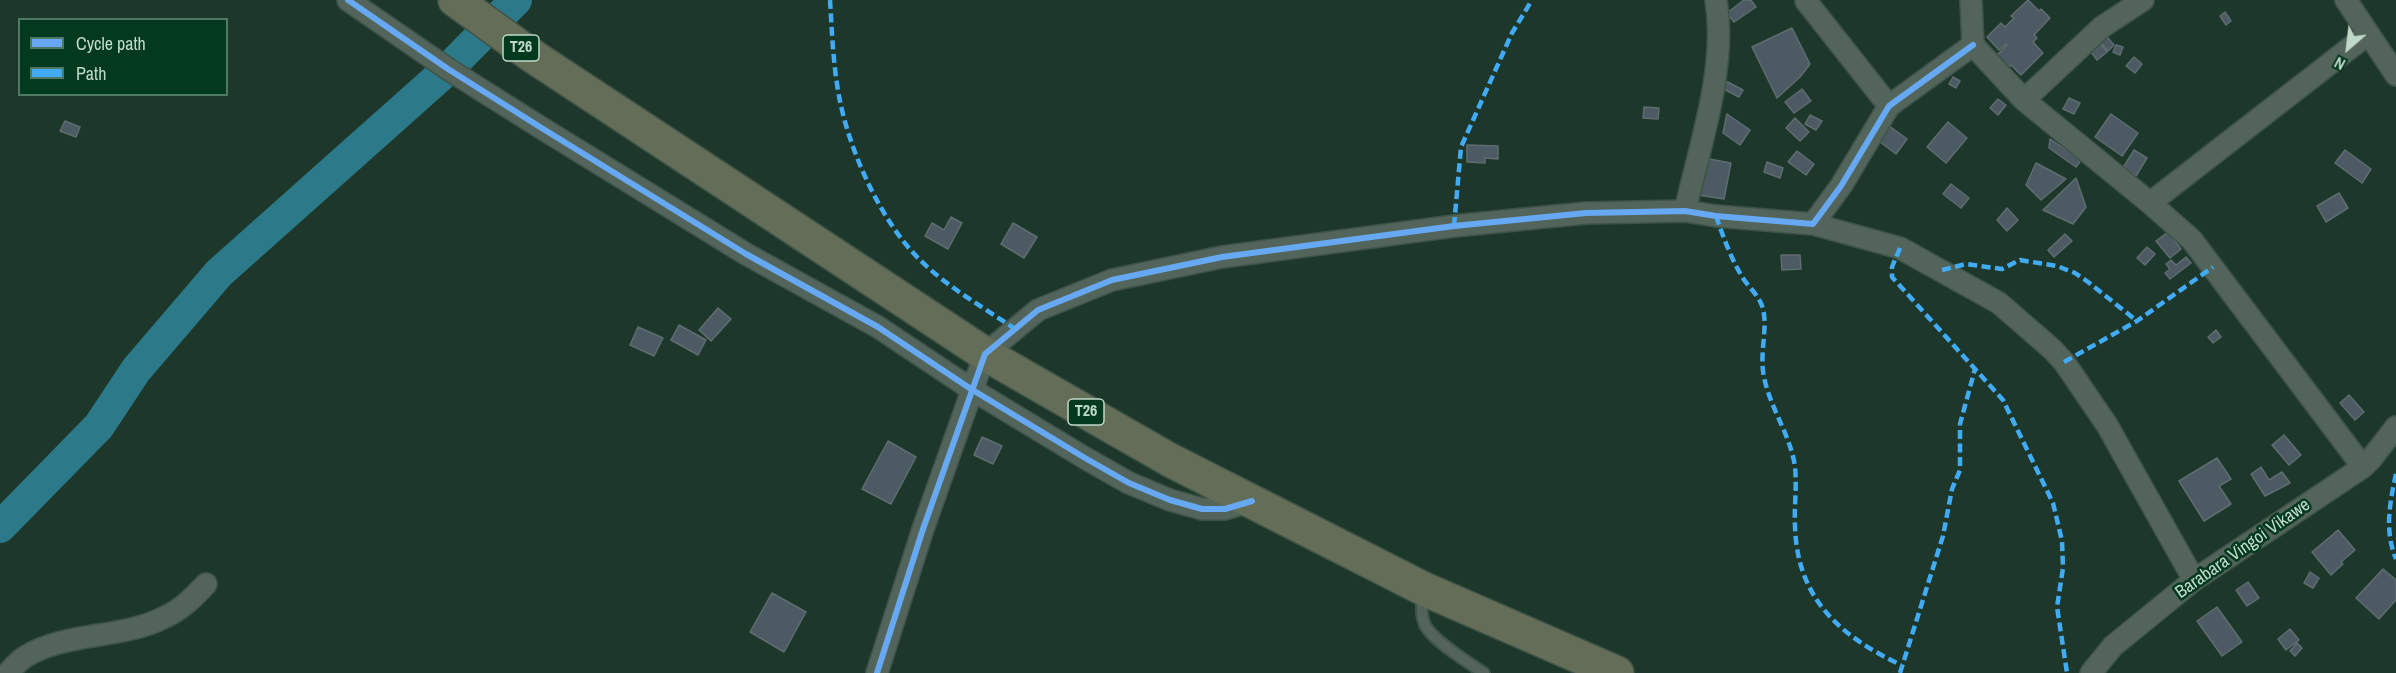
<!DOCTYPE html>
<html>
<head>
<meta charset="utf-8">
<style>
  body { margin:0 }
  #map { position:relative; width:2396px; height:673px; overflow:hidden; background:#1d382a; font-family:"Archivo Narrow",sans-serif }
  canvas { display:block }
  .legend { position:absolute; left:18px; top:18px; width:210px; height:78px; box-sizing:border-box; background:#03391f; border:2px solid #4f7963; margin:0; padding:8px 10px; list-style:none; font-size:18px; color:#c0d9c8 }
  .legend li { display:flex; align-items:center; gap:12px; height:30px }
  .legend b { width:30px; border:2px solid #4f7963 }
  .north { position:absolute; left:2318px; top:18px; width:60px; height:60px; -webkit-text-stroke:4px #03391f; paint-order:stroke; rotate:208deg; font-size:16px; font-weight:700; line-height:24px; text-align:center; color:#c0d9c8 }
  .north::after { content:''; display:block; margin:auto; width:21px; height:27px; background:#c0d9c8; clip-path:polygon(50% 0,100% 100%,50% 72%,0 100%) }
</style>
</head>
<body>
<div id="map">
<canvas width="2396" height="673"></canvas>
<ul class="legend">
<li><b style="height:8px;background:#66a8f1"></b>Cycle path</li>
<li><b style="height:8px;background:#42abf6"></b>Path</li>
</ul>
<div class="north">N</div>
</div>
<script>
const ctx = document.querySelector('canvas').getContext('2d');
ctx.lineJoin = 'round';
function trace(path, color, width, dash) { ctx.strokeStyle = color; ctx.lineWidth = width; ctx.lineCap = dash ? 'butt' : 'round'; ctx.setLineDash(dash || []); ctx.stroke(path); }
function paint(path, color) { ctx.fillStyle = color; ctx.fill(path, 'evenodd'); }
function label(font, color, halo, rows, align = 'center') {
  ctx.font = font + ' "Archivo Narrow",sans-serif'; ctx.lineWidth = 5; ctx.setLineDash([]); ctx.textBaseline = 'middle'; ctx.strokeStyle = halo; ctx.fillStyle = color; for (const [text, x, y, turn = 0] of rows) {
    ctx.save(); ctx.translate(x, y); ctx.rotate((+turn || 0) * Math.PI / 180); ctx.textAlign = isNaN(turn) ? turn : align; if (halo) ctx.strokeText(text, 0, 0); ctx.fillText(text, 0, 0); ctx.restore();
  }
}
const river = new Path2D(`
  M0,527l99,-101 37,-56 83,-97 229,-204 68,-69`);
const building = new Path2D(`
  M1744,0h7l5,7 -22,15 -7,-9z
  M2028,0l11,11 2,-2 9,9 -16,17 3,3 -4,4 10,11 -22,22 -10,-10 -5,5 -12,-12 13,-13 -1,-1 -7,6 -12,-13 14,-14 4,4 9,-9 -3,-2z
  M2225,12l6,9 -5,4 -6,-9z
  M1792,28l18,36 -10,13 -23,21 -25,-51z
  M2107,37l7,8 -6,6 -8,-9z
  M2098,40l9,12 -10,8 -9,-12z
  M2116,45l7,2 -3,8 -7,-3z
  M2134,57l8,7 -7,9 -9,-7z
  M1953,77l7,4 -4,7 -7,-4z
  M1722,79l21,11 -4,7 -21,-11z
  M1802,89l9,12 -17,12 -9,-11z
  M2069,98l11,5 -6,11 -11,-5z
  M1998,99l8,6 -8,10 -8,-7z
  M1644,107l15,1 -1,11 -15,-1z
  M1727,114l23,16 -10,15 -17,-12z
  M2111,114l27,19 -16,23 -27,-19z
  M1810,115l12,6 -6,9 -11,-6z
  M1795,118l14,14 -9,9 -14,-13z
  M65,121l15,6 -4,10 -16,-6z
  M1948,122l19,16 -21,25 -19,-16z
  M1888,125l19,14 -11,15 -20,-15z
  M2050,139l31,21 -5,7 -27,-19z
  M1467,145l31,1v13l-13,-1v5l-18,-1z
  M2134,150l13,8 -11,18 -13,-8z
  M2345,150l26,19 -9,14 -27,-20z
  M1797,151l17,13 -8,11 -18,-13z
  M1704,158l27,5 -7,36 -26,-4z
  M1767,162l16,6 -3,10 -16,-6z
  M2036,163l30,16 -25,21 -15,-15z
  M2076,178l10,29 -13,17 -30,-14z
  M1951,184l18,14 -8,10 -18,-14z
  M2339,193l9,15 -22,14 -9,-16z
  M2007,208l11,12 -11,11 -10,-11z
  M951,217l11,6 -14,26 -23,-13 7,-13 12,7z
  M1013,223l24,14 -13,21 -23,-14z
  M2168,232l13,17 -11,9 -14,-17z
  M2065,234l7,7 -18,16 -6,-7z
  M2147,247l8,7 -10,11 -8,-7z
  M1781,255h19l1,14 -19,1z
  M2186,257l5,6 -21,16 -5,-6 5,-4 -4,-5 5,-4 5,5z
  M718,308l13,11 -20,22 -12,-11z
  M679,325l27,15 -8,15 -27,-15z
  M638,327l25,11 -9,18 -24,-11z
  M2216,330l5,7 -8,6 -5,-6z
  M2349,395l15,17 -9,8 -15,-17z
  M2284,435l17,20 -12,10 -17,-20z
  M982,437l20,9 -9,18 -19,-9z
  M888,441l28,16 -25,47 -29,-15z
  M2217,458l14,21 -12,7 12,18 -27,17 -25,-40z
  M2261,467l8,13 13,-8 8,11 -25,13 -14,-22z
  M2338,530l17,20 -14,12 2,2 -12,11 -19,-23z
  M2383,569l13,11v20l-17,19 -23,-21z
  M2310,572l9,6 -6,10 -9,-5z
  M2248,582l11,16 -12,8 -11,-16z
  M772,593l34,19 -22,40 -34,-20z
  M2217,607l25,35 -20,14 -25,-35z
  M2290,629l9,11 -13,10 -8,-11z
  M2297,643l5,5 -7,8 -5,-5z`);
const lane = new Path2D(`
  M1424,592c-2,11 -4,22 1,33 8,16 44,38 59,48`);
const street = new Path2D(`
  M348,0l100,69 92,58 206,127 132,73 93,62 114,69 44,25 41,17 32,9h23l27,-8
  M1971,0l2,45 51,55 126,103 42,37 171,227
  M2346,0l50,75
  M1806,1l83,105
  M2024,100l78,-73 41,-27
  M2150,203l218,-169
  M1685,211c15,-66 42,-144 31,-211
  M1813,224l87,24 99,55 54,47 11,12 43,63 87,155
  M8,673c5,-5 10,-12 17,-16 39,-25 96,-18 138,-39 18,-8 30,-20 43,-34
  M877,673l46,-144 62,-175 53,-44 74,-30 110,-23 232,-31 132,-13 99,-2 31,5 97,8 28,-38 48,-80 84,-61
  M2091,673l22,-27 81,-66 169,-113 8,-8 25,-32`);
const highway = new Path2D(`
  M455,0l76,55 454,299 185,106 254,129 193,84`);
const quiet = new Path2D(`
  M830,0c2,32 3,64 9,96 10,54 41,124 80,163 28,28 64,48 96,70
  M1716,216c7,20 14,40 25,59 6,11 19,21 22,34 5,20 -4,45 1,68 6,31 27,59 31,90 2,20 -1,40 0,59 2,73 45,110 106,139
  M1454,226l7,-79 51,-114 20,-33
  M1900,248l-8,19v10l111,123 50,103 9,38 1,27 -6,39 10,66
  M1942,270l24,-6 36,5 18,-9 37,6 18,7 13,9 49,39
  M2064,362l73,-41 76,-54
  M2396,474c-6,28 -12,56 0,85
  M1900,673l43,-137 9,-47 8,-19v-46l15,-55`);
const cycleway = new Path2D(`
  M348,0l100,69 92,58 206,127 132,73 93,62 114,69 44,25 41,17 32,9h23l27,-8
  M877,673l46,-144 62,-175 53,-44 74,-30 110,-23 232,-31 132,-13 99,-2 31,5 97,8 28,-38 48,-80 84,-61`);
const shields = [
  [521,48,36],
  [1086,412,36]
];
const shieldNames = [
  ["T26",521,48],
  ["T26",1086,412]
];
const streetNames = [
  ["Barabara Vingoi Vikawe",2243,549,-35]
];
trace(river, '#2b7989', 32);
paint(building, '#4c5a64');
trace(building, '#5f6d70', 1.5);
trace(lane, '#3e5347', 14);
trace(street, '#3e5347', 24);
trace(highway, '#3e5347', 36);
trace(lane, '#53645a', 10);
trace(street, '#53645a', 21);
trace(highway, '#646d58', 33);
trace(quiet, '#42abf6', 4.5, [9, 4.5]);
trace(cycleway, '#66a8f1', 6);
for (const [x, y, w] of shields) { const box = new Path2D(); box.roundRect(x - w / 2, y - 13, w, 26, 4.5); ctx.fillStyle = '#03391f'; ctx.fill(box); trace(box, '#c0d9c8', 1.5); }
label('bold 16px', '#c0d9c8', null, shieldNames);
label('18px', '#c0d9c8', '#03391f', streetNames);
</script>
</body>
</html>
